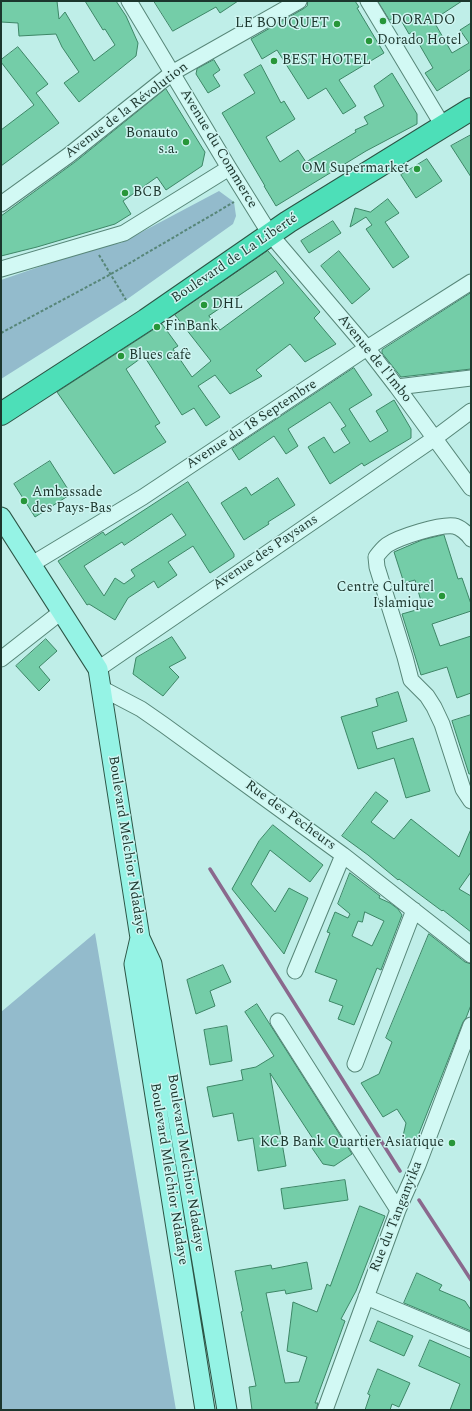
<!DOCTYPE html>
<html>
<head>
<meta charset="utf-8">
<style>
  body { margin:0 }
  #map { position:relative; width:472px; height:1411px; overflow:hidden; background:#bfeee8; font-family:Spectral,serif }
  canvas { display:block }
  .frame { position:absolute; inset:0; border:2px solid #1c362d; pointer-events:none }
</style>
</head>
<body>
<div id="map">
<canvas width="472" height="1411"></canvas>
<div class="frame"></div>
</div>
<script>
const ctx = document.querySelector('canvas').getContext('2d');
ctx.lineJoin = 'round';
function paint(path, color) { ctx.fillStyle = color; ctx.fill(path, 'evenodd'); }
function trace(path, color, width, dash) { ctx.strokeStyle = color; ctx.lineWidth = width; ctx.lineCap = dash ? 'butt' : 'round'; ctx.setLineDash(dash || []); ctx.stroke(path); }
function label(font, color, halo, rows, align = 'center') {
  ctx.font = font + ' Spectral,serif'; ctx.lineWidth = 3; ctx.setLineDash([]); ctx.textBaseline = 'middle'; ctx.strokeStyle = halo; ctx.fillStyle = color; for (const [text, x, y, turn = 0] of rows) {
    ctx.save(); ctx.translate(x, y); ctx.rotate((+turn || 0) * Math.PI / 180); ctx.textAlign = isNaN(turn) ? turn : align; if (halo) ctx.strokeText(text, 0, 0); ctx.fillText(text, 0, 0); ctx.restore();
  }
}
const green = new Path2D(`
  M219,191l15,11 2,14 -3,8 -107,76 -125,79v-99l93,-32 27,-5z
  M95,933l81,477h-175v-398z`);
const stream = new Path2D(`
  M210,869l190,302
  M419,1200l52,80`);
const building = new Path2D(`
  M1,1h56l2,18 6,-7 29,49 21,-16 -10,-16 -2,1 -18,-29h31l10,15 12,27 -2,13 -57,46 -15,-19 15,-11 -17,-25 -6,-13 -37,2 -1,-13 -17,-1z
  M154,1h84l-18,12 -4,-6 -43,24z
  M308,1h47l4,6 -2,1 27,45 -45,27 17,26 -13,8 -17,-26 -18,11 -31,-49 -15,9 -11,-20 52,-30 4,-3z
  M378,1h84l-29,19 19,33 17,-10 -9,-13 11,-7v46l-34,22 -12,-18 8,-5 -21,-36 -3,2 -11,-19 -8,5z
  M18,47l30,37 -12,9 23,30 -58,43v-36l33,-25 -33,-43v-2z
  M214,60l6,10 -7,5 7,11 -12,7 -12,-19 1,-5z
  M261,65l20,38 3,-2 11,18 -29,18 14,25 18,-12 8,12 50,-30 -1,-2 13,-6 -4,-7 20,-11 -10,-20 18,-13 25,41v10l-51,27 -90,55 -12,-20h1l-43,-73 33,-20 -11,-18z
  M166,89l37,60 2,3 -3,14 -36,24 -9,-13 -34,24 8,13 -16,10 -78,23 -36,9v-40l74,-54z
  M471,135v42l-20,-31z
  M427,159l15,22 -26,17 -15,-23z
  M388,199l11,14 -14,9 24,35 -16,11 -27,-39 6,-4 -6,-8 -16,10 5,-19 15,4z
  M333,221l8,12 -32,20 -8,-12z
  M268,251l52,61 -6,6 22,26 -31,18 -15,-18 -34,26 6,6 -32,18 -15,-19 -17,11 22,31 -14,9 -12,-18 -12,7 -38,-59 -18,13 34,54 -5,3 11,16 -52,32 -57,-82 105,-68 16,22 -5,3 19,28 19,-16 -36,-46zM276,271l8,12 -64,47 -11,-14z
  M339,251l31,38 -18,15 -31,-38z
  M471,293v76l-70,8 -19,-24v-3z
  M354,368l18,27 -23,14 21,33 18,-11 -12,-20 18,-11 17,29v9l-47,28 -2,-3 -32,21 -22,-37 16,-10 10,16 16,-10 -9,-14 5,-3 -16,-24 -42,27 10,17 -12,8 -12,-18 -35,24 -7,-11z
  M50,461l21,33 -36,23 -21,-33z
  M278,478l17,27 -27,17 1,2 -25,16 -23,-37 25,-16 5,8z
  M188,482l46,72v3l-24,16 -17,-27 -25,16 9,13 -19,13 -4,-7 -26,17 -13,22 -26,-16 -2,1 -29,-44 45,-29 2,3zM172,514l14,21 -55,35 4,6 -11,8 -9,-6 -11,18 -20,-30 38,-24 2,3z
  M444,535l14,44 4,-1 9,26v7l-39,13 8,22 31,-10v57l-14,5 -10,-31 -26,8 -19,-61 21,-6 -8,-28 -11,3 -10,-31 28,-12z
  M172,637l14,21 -17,9 10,10 -16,19 -30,-22 3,-16z
  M46,639l11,12 -18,16 11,13 -11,11 -23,-25z
  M398,692l9,29 -35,11 5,17 36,-11 17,53 -24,7 -12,-40 -36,11 -17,-52 37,-11 -2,-7z
  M471,715v59h-2l-17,-53z
  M376,792l12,9 -17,21 23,17 17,-20 48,38 12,-28v43l-12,17 12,7v36l-28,-22 -1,1 -43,-32 -1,1 -30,-25 -26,-19z
  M273,825l50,40 -13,17 -40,-32 -19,34 24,28 14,-24 19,10 -24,56 -52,-65 27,-48z
  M350,873l30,23 -1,2 11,5 8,6 4,6 -21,55 -4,-2 -23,57 -16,-6 5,-13 -14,-5 8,-21 -22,-8 15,-39 -3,-1 8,-20 13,6 2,-4 -12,-10zM365,912l19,9 -12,25 -20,-10 6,-15 4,1z
  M429,934l36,28 6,2v41l-5,13 -3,4 -49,124 -11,-10 3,-13 -9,-14 -14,8 -22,-34 18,-9 13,-32 -6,-4z
  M223,965l8,17 -21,9 5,15 -19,8 -9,-34z
  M257,1004l95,150 -18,12 -11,-2 -11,-16 5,-3 -47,-72 16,93 -28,5 -5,-33 -15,3 -5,-28 -20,4 -6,-30 36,-7 -2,-10 15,-3 18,-11 -29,-44z
  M227,1026l5,35 -22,4 -6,-35z
  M345,1180l3,20 -64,9 -3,-20z
  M360,1206l25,10 -29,75 -15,28 4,2 -30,82h3l-2,7h-64l-3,-23 7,-1 -15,-74 2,-1 -8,-40 36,-6 1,4 35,-7 5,27 -26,5 -1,-4 -19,3 19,90 14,-1 8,-25 -20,-6 6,-49 24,10 10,-28 3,2z
  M417,1273l25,12 -3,5 26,11 6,9v21l-67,-28z
  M378,1321l35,15 -9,20 -34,-15z
  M430,1340l41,18v52h-21l10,-26 -41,-18z
  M378,1369l32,14 -11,24 -7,-3 -2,6h-25l5,-15 -2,-1z`);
const path = new Path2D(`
  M99,255l27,45
  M1,333l110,-59 123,-72`);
const minor = new Path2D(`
  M129,1l100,167 41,66 97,114 30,39 74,101
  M368,1l75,125
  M1,204l68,-49 103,-82 127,-72
  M1,269l123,-36 105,-65
  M397,387l74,-9
  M471,539c-3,-5 -11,-12 -17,-13 -14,-2 -55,11 -67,19 -4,3 -8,8 -11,12l1,10 28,90 6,23 16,16 7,11 8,17 21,65 8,12
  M32,564l111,-67 224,-149 104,-66
  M1,659l60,-47
  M98,669l337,-231 36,-27
  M101,688l40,21 23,16 179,130 128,100
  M295,971l48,-116
  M278,1021l120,189
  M355,1064l59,-154
  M366,1297l105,44
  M325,1410l73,-200 20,-45 53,-140`);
const major = new Path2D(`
  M1,517l97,152 42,269 12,26 75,446
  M140,938l-6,26 71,446`);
const highway = new Path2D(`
  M1,414l145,-94 142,-98 183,-113`);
const markers = [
  [383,21,4,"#279639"],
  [337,24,4,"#279639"],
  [369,41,4,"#279639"],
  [274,61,4,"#279639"],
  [186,142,4,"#279639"],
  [417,169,4,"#279639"],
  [125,193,4,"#279639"],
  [204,305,4,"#279639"],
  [157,327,4,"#279639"],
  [121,356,4,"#279639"],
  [24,501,4,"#279639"],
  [442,596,4,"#279639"],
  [452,1143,4,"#279639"]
];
const poiNames = [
  ["DORADO",391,21],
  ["LE BOUQUET",329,24,"right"],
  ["Dorado Hotel",377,41],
  ["BEST HOTEL",282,61],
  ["Bonauto",178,134,"right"],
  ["s.a.",178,150,"right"],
  ["OM Supermarket",409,169,"right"],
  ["BCB",133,193],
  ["DHL",212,305],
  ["FinBank",165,327],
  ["Blues cafè",129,356],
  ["Ambassade",32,493],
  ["des Pays-Bas",32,509],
  ["Centre Culturel",434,588,"right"],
  ["Islamique",434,604,"right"],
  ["KCB Bank Quartier Asiatique",444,1143,"right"]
];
const streetNames = [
  ["Avenue de la Révolution",127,111,-37],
  ["Avenue du Commerce",218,149,59],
  ["Boulevard de La Liberté",235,259,-34],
  ["Avenue de l'Imbo",374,359,51],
  ["Avenue du 18 Septembre",252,425,-33],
  ["Avenue des Paysans",266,553,-34],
  ["Rue des Pecheurs",290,816,36],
  ["Boulevard Melchior Ndadaye",126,845,81],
  ["Boulevard Melchior Ndadaye",185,1163,81],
  ["Boulevard Mlelchior Ndadaye",168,1174,81],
  ["Rue du Tanganyika",397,1217,-68]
];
paint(green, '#93bbcc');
trace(stream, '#8a698d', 3.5);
paint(building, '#74cda8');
trace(building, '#3d8666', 1);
trace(minor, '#578678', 17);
trace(major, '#2c5445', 21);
trace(highway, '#2c5445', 24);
trace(path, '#578678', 2, [3, 2]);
trace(minor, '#d2f9f4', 15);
trace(major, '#95f3e5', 19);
trace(highway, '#4ddfb8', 22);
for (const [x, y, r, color] of markers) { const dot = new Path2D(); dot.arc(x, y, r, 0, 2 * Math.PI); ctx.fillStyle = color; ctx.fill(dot); trace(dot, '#cef5f1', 1.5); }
label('14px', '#1c362d', '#cef5f1', poiNames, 'left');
label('14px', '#1c362d', '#cef5f1', streetNames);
</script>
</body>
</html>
